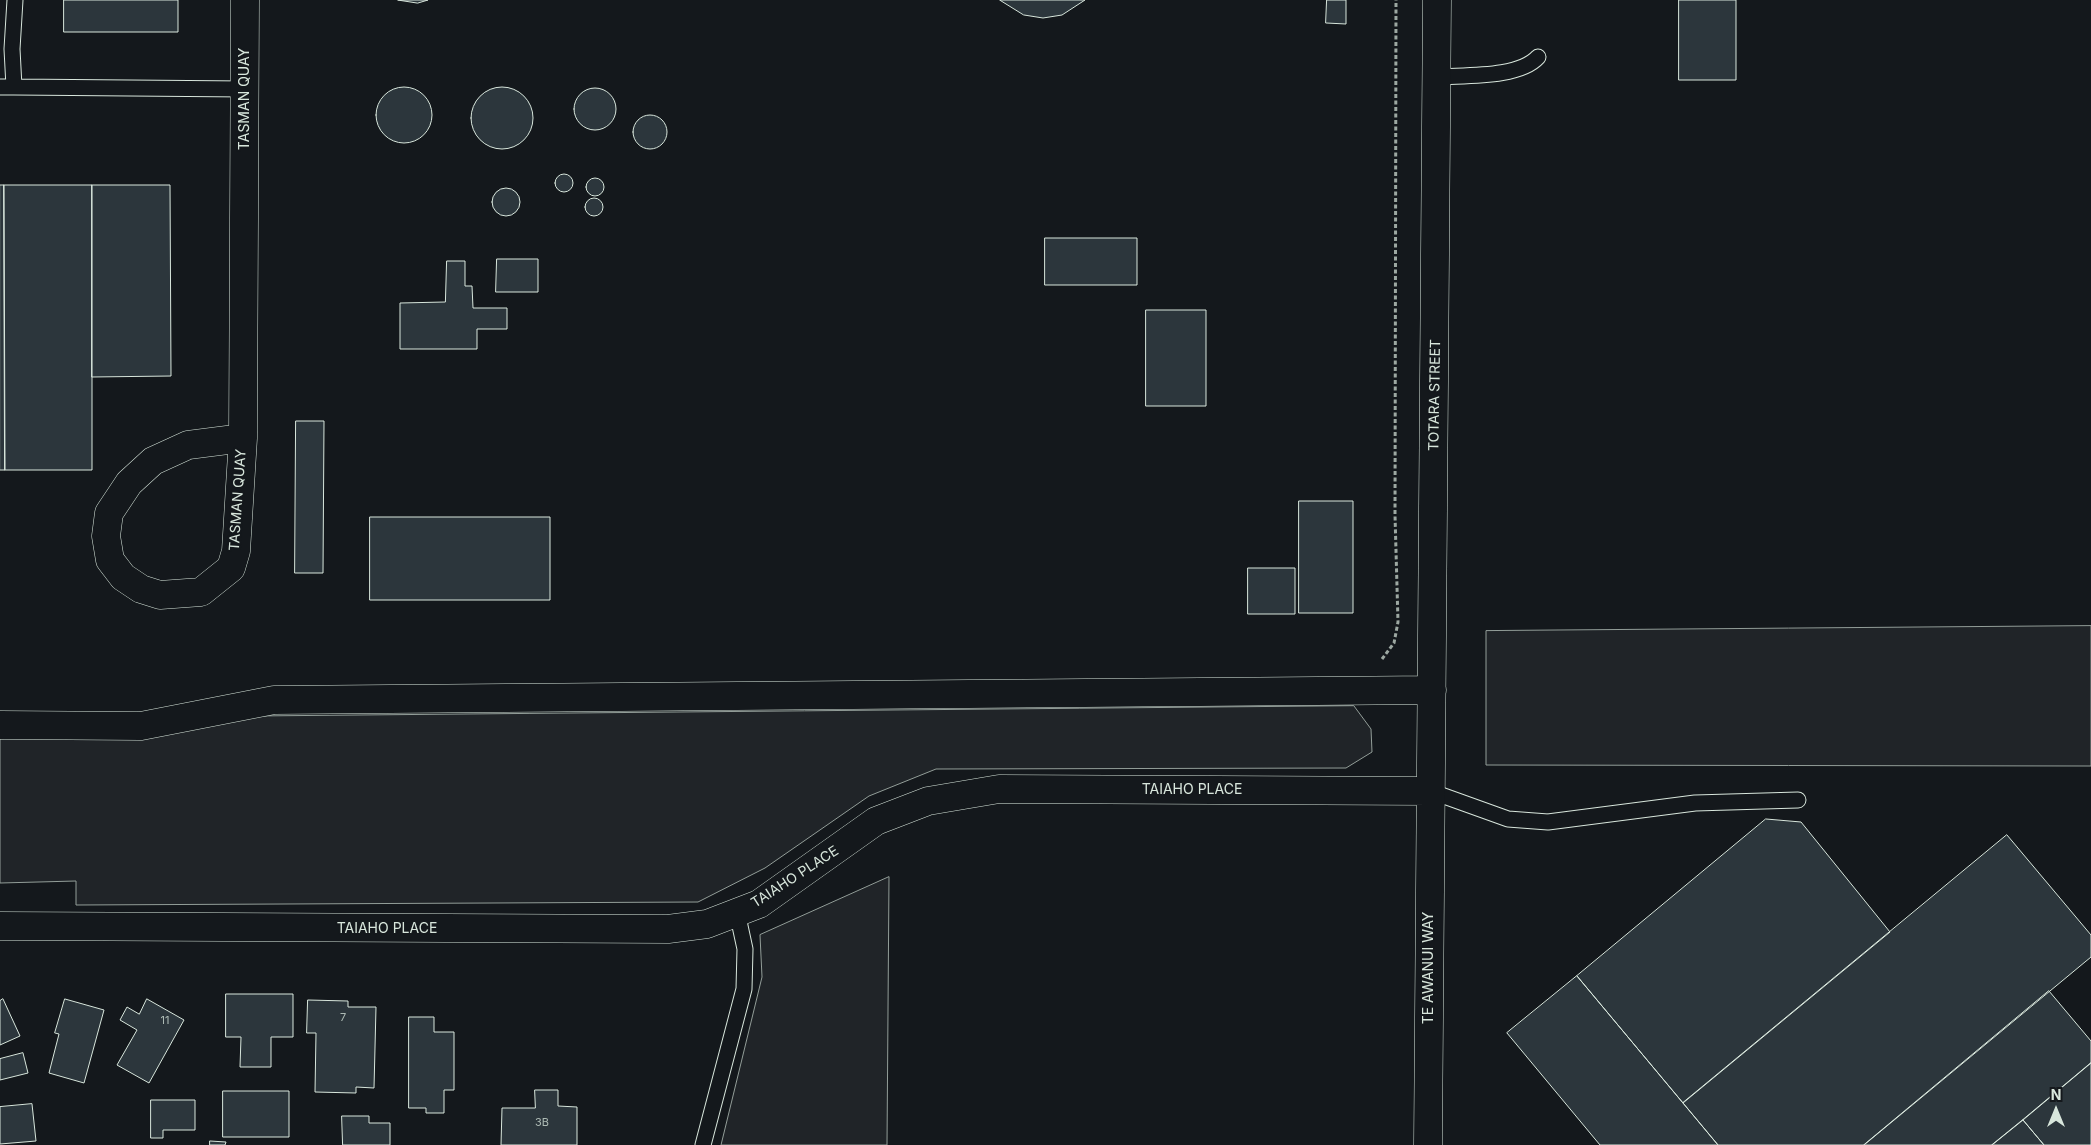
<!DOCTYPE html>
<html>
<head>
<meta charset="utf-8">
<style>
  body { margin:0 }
  #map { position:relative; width:2091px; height:1145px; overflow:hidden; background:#14181c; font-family:Inter,sans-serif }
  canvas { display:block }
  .north { position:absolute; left:2031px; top:1085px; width:50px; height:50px; -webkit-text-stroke:4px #14181c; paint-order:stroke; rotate:0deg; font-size:14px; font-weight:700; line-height:20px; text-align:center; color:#d8e6dc }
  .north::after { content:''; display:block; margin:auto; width:18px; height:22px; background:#d8e6dc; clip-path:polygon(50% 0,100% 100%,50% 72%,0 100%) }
</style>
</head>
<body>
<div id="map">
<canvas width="2091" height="1145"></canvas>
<div class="north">N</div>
</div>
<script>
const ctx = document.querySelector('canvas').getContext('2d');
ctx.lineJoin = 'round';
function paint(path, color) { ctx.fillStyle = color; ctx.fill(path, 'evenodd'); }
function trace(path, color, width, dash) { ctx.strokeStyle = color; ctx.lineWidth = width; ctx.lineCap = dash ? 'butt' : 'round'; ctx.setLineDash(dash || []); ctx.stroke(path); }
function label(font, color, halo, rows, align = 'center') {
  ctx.font = font + ' Inter,sans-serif'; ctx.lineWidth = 4; ctx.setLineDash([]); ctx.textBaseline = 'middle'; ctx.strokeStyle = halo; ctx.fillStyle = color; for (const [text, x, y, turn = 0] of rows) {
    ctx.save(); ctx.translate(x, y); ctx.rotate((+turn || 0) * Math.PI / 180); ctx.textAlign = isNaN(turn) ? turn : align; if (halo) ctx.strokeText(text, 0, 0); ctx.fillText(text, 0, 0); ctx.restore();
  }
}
const green = new Path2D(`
  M2091,626v140l-605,-1v-134z
  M1354,706l17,23 1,23 -26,16 -410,1 -67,27 -104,72 -67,34 -622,3v-24l-76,2v-148l255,-19z
  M889,877l-2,268h-166l41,-168 -2,-42z`);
const building = new Path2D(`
  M64,0h114v32h-114z
  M398,0h30l-10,3z
  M1000,0h85l-23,15 -19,3 -19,-3z
  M1327,0h19v24l-20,-1z
  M1679,0h57v80h-57z
  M471 118a31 31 0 1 1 62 0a31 31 0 1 1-62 0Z
  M376 115a28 28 0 1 1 56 0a28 28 0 1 1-56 0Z
  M574 109a21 21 0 1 1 42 0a21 21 0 1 1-42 0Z
  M633 132a17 17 0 1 1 34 0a17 17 0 1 1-34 0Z
  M555 183a9 9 0 1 1 18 0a9 9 0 1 1-18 0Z
  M586 187a9 9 0 1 1 18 0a9 9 0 1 1-18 0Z
  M0,185h4l1,285h-5z
  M4,185h88v285h-87z
  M92,185h78l1,191 -79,1z
  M492 202a14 14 0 1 1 28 0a14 14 0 1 1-28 0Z
  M585 207a9 9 0 1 1 18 0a9 9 0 1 1-18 0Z
  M1045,238h92v47h-92z
  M497,259h41v33h-42z
  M447,261h18v25h7l1,22h34v21h-30v20h-77v-46l45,-1z
  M1146,310h60v96h-60z
  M296,421h28l-1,152h-28z
  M1299,501h54v112h-54z
  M370,517h180v83h-180z
  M1248,568h47v46h-47z
  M1766,819l35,3 89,110 -207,171 -106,-127z
  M2007,835l84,100v22l-227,188h-146l-35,-42z
  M1577,976l106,127 35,42h-118l-93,-112z
  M2049,991l42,50v22l-68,57 -31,25h-128z
  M226,994h67v43h-22v30h-31l1,-30h-15z
  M3,999l17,37 -20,9v-44z
  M65,999l39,11 -20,73 -35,-10 10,-39 -4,-1z
  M147,999l37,21 -35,63 -32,-18 20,-35 -17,-10 7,-13 12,7z
  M308,1000l40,1v6h28l-2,81 -18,-1v6l-41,-1 1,-59h-9z
  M409,1017h25v15h20v58h-10v23h-18v-5h-17z
  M23,1053l5,20 -28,7v-21z
  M2091,1063v82h-47l-21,-25z
  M535,1090h23v16l19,1v38h-76l1,-37h33z
  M223,1091h66v46h-66z
  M151,1100h44v30h-32v8h-12z
  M32,1104l4,37 -36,3v-37z
  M342,1116h27v7h21v22h-47z
  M2023,1120l21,25h-52z
  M210,1141l16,1 -1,3h-15z`);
const path = new Path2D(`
  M1382,659l12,-16 4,-21 -3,-107 1,-515`);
const service = new Path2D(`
  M1438,77c28,-2 81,1 100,-20
  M0,87h14l-2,-38 3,-49
  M14,87l232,2
  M1430,791l78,28 40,3 147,-19 103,-3
  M703,1145l41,-156 1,-40 -8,-37`);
const minor = new Path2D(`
  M243,438l-55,7 -35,16 -24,22 -20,30 -3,23 4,24 13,17 18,12 19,6 41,-3 30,-24 5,-17 7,-113 2,-438
  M0,725l141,1 133,-26 1158,-10
  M0,926l668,3 39,-5 52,-20 117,-83 52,-20 71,-12 431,2
  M1428,1145l9,-1145`);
const numberNames = [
  ["7",343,1018],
  ["11",165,1021],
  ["3B",542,1123]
];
const streetNames = [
  ["TASMAN QUAY",245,99,-90],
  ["TOTARA STREET",1435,395,-89],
  ["TASMAN QUAY",238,500,-86],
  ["TAIAHO PLACE",1192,790],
  ["TAIAHO PLACE",795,877,-33],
  ["TAIAHO PLACE",387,929],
  ["TE AWANUI WAY",1429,968,-90]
];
paint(green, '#202428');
trace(green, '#939e99', 1);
paint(building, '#2c363c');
trace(building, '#d8e6dc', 1);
trace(service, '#d8e6dc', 17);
trace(minor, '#d8e6dc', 29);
trace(path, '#9da8a2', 3, [4, 2.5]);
trace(service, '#14181c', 15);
trace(minor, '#14181c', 28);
label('11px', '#adbab4', null, numberNames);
label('14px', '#d8e6dc', '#14181c', streetNames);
</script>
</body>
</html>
